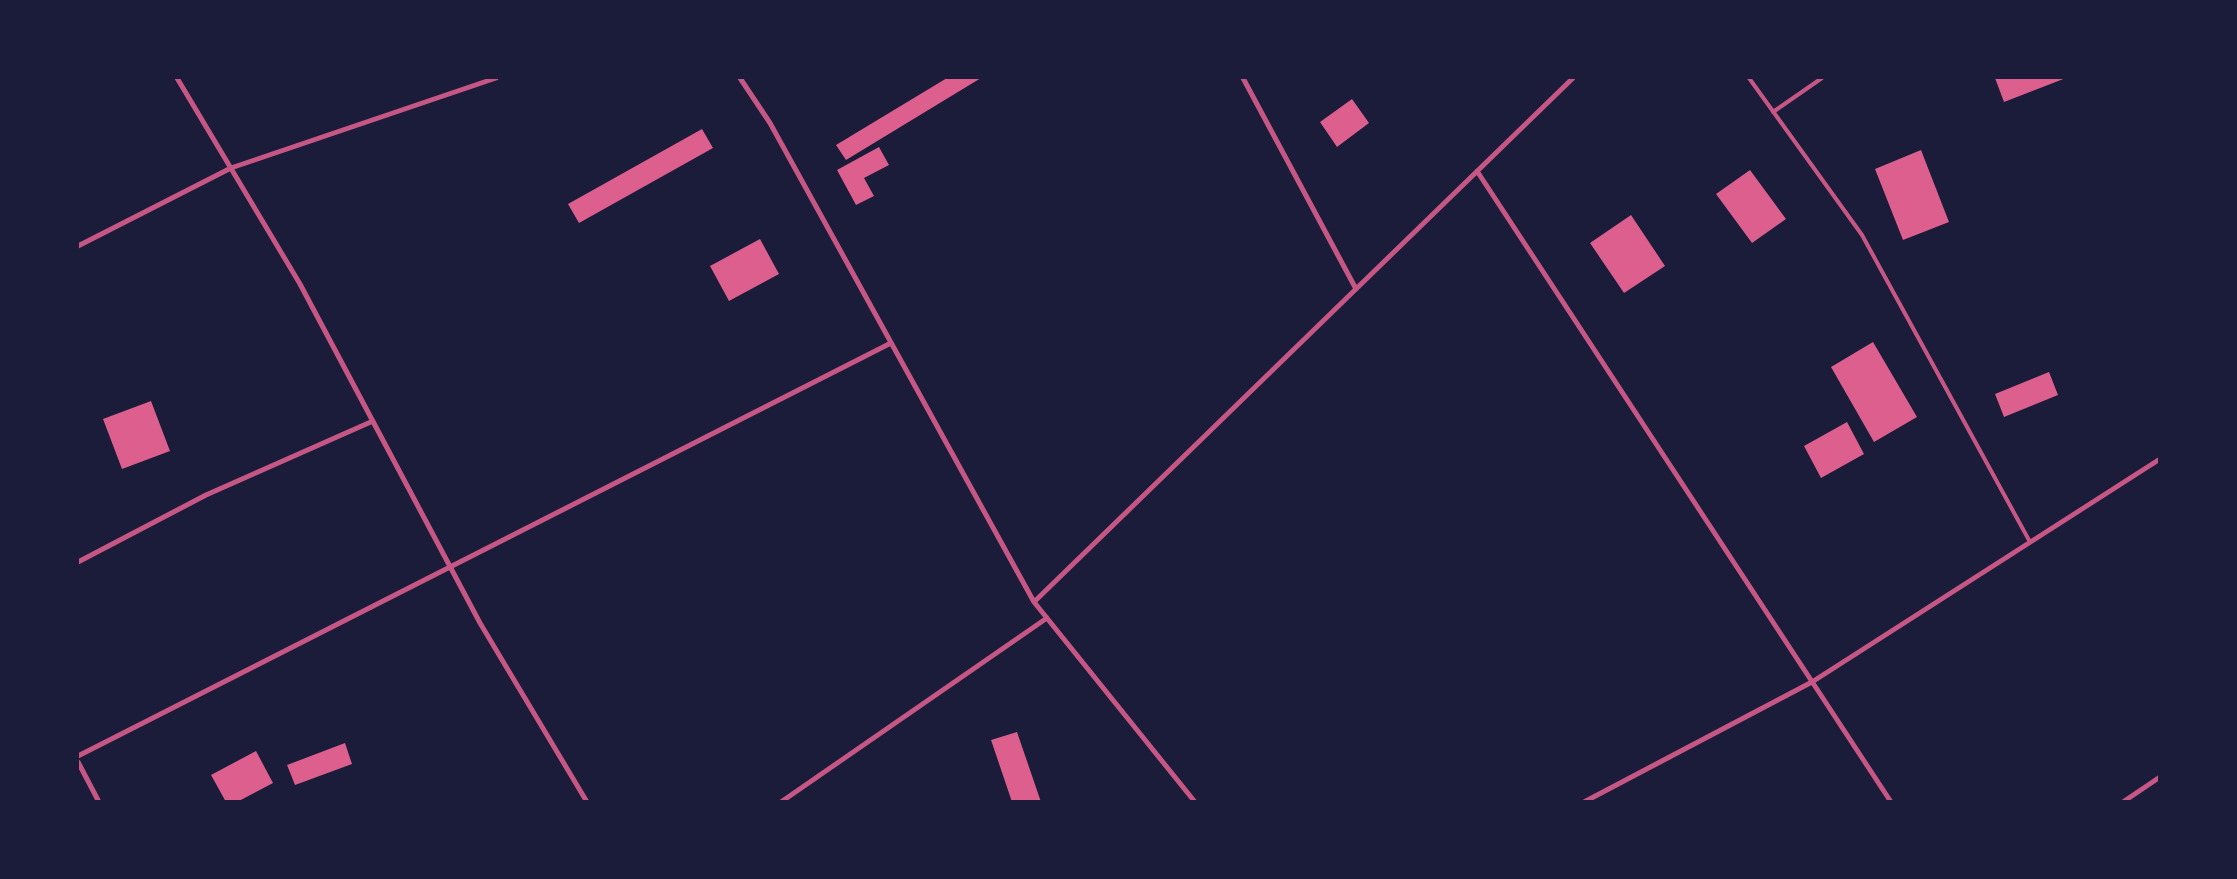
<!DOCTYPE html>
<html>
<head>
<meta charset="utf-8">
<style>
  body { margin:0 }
  #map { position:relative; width:2237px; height:879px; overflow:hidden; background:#1b1b3a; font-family:"Archivo Narrow",sans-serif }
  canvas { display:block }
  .frame { position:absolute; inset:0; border:79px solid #1b1b3a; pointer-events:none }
</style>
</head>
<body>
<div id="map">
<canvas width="2237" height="879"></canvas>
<div class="frame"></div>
</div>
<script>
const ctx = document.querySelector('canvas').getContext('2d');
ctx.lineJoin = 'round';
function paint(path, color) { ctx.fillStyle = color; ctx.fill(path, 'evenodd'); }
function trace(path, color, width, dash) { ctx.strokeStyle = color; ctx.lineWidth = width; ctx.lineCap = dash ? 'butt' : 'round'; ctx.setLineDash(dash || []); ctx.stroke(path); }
const building = new Path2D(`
  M947,78h34l-135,82 -10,-15z
  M1995,78h71l-62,24z
  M1352,99l17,24 -32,24 -17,-25z
  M702,129l11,19 -134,75 -11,-19z
  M879,147l10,18 -25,13 10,18 -18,9 -19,-35z
  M1921,150l28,72 -46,18 -28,-71z
  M1750,170l36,49 -34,24 -36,-49z
  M1631,215l34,51 -41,27 -34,-50z
  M760,239l19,35 -50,27 -19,-35z
  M1873,342l44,75 -43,25 -43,-75z
  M2049,372l9,23 -54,22 -9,-23z
  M151,401l19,50 -48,18 -19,-50z
  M1847,422l17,32 -43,24 -17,-32z
  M1017,732l24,70h-29l-21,-62z
  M345,743l7,21 -57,21 -8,-20z
  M256,751l17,32 -36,19h-11l-15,-27z`);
const service = new Path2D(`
  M1749,78l113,157 168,307
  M1773,112l49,-34`);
const minor = new Path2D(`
  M177,78l123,206 180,339 107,179
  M740,78l30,45 264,479 161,200
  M1243,78l113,211
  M1477,171l414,631
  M78,246l153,-78 265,-90
  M78,562l128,-67 167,-74
  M1034,602l539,-524
  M78,756l813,-413
  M78,762l21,40
  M781,802l266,-184
  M1584,802l228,-120 348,-223
  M2123,802l37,-25`);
paint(building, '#dd5f8e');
trace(service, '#c65784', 4);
trace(minor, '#c65784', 5);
</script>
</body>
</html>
